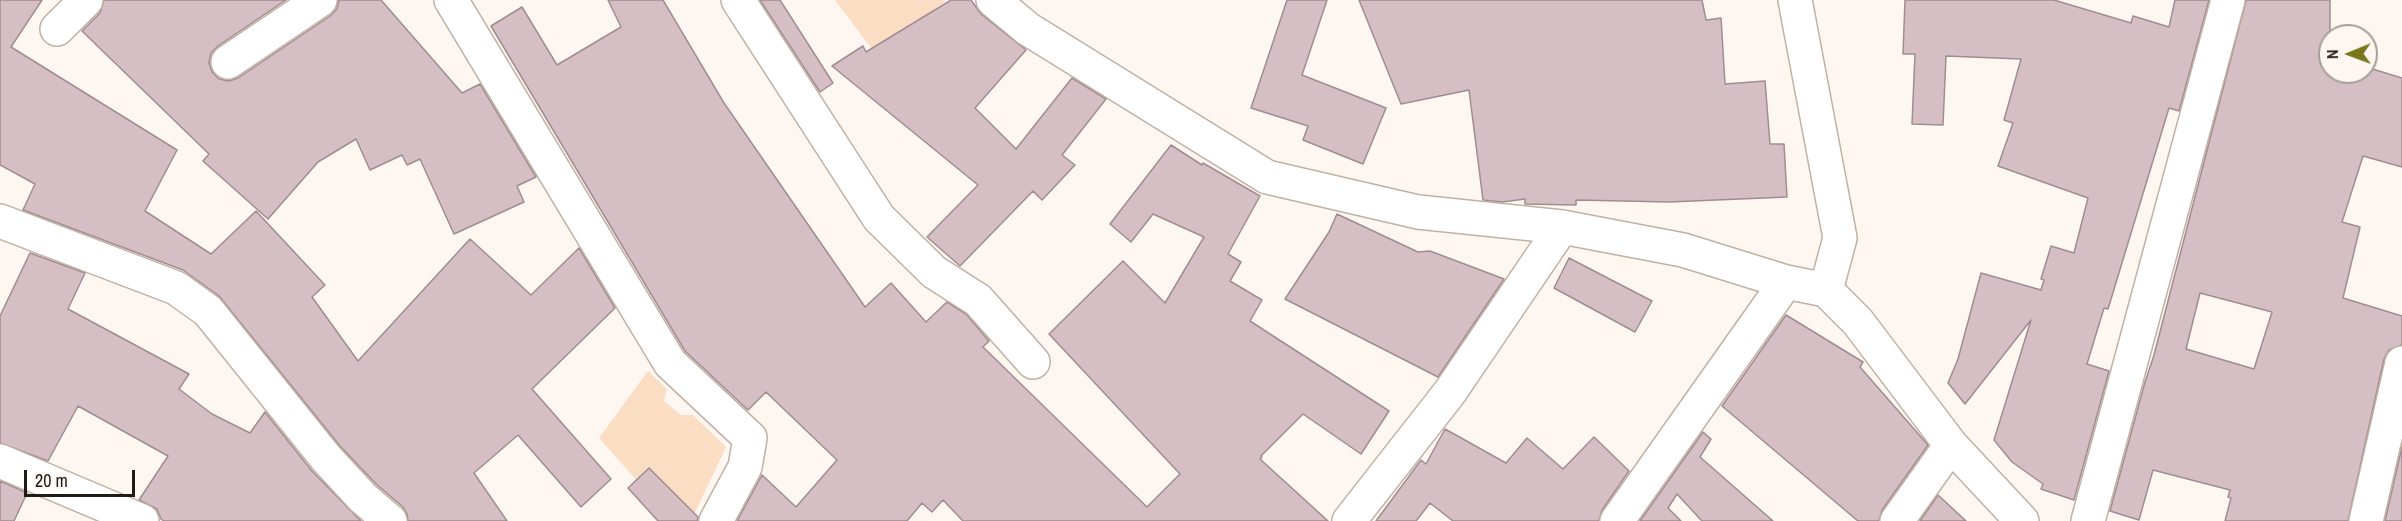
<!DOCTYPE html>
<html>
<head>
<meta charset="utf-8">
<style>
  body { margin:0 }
  #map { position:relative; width:2402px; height:521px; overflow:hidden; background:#fef7f1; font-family:"Archivo Narrow",sans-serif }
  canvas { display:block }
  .north { position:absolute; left:2318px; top:24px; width:60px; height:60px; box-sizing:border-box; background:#fef7f1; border:2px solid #a59f99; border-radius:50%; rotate:269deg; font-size:16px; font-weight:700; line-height:24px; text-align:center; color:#201b15 }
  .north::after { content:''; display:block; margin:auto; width:21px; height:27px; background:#79761b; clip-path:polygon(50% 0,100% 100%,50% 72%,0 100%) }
  .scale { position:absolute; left:24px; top:470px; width:111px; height:27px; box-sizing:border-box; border:3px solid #201b15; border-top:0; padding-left:8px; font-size:18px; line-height:21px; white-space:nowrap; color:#201b15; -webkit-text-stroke:4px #fef7f1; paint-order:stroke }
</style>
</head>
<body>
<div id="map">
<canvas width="2402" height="521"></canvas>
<div class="north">N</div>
<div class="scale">20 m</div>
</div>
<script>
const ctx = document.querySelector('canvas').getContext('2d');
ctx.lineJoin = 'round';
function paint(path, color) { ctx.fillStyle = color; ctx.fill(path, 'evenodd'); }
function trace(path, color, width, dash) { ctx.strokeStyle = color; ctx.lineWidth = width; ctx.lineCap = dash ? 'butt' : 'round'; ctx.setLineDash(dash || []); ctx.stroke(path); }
const green = new Path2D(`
  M835,0h108l2,2 -71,50z
  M648,371l19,18 -3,12 17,14h12l33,32 -35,74h-18l-74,-83z`);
const building = new Path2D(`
  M0,0h42l-31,47 166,103 -32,61 66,43 45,-43 69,74 -13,12 46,64 112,-122 61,56 48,-47 36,60 -83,81 79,90 -30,28 -63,-72 -44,38 33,48h-99l-1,-7 -4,-7 -27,-23 -36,-38 -121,-150 -36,-26 -160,-60 12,-26 -35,-19z
  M104,0h182l-68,46 -7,7 -2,10 3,9 7,7 10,2 9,-3 92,-62 7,-7 2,-9h42l81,93 18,-9 56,93 -19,9 7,16 -70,32 -34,-75 -13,6 -5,-10 -32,15 -14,-31 -38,23 -50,57 -65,-58 6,-7 -127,-123 18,-18z
  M608,0h55l61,103 141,204 26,-24 35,39 21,-20 19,12 23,27 -6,6 164,160 33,-33 -131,-140 74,-73 42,42 39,-66 -51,-23 -22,28 -21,-18 61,-79 31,20 1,-2 57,33 -32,58 13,8 -11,19 32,19 -12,21 139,90 -28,43 -58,-40 -42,42 1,1 -2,2 68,62h-365l-20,-21 -11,12 -10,-9 -15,18h-170l25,-46 34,32 41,-47 -71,-68 -18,18 -63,-59 -194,-325 31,-19 35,58 64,-38z
  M760,0h20l53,83 -13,9z
  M951,0h20l10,14 45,36 -51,58 41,41 56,-71 34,21 -44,56 13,10 -33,35 -9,-9 -73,75 -33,-29 51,-52 -146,-119 31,-20 3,6z
  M1287,0h40l-25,75 84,33 -23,56 -60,-24 5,-14 -57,-18z
  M1359,0h343l4,20 15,-2 4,66 40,-3 5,63h14l3,53 -118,5 -93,-2v5l-51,-1v-5l-23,3 -19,-2 -14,-110 -68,14z
  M1905,0h149l77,23 2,-7 36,11 6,-27h34l-30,111 -10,-3 -61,201 -4,-1 -17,56 22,7 -35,129 -33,-11 2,-5 -31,-22 -18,-22 37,-120 -66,84 -17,-21 10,-24 23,-86 60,17 3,-10 -3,-1 10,-33 23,7 14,-55 -90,-32 15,-43 -9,-3 17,-61 -75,-3 -3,69 -31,-1 3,-70h-12z
  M2246,0h84v72h36v-5l36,11v89l-39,-11 -21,66 18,5 -17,71 59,18v29l-13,5 -5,9 -36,162h-123l6,-23 -3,-1 2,-7 -77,-20 -14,50 -29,-9 35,-129 9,-27zM2200,293l72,19 -18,57 -68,-20z
  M1337,214l81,38 12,-1 74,28 -66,98 -153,-78 44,-67z
  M30,253l55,20 -17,36 121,65 -10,15 33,25 38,19 15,-21 47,59 49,50h-197l-3,-2 -4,-10 -18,-9 29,-44 -90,-50 -30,55 -48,-18v-127z
  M1569,258l83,43 -17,31 -81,-44z
  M1786,315l77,47 -3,5 68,78 -46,65 -3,11h-21l-136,-115z
  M1445,429l61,34 21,-25 36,31 31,-32 35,34 -27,39 -3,11h-146l-23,-18 -14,18h-40l45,-61 5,4z
  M1703,432l8,7 -11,18 73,64h-71l-25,-27 -9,14 13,13h-41z
  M2402,447v74h-17z
  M649,468l49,49 -1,4h-39l-30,-33z
  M0,481l27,12 -13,28h-14z
  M1938,495l28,26h-46z`);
const minor = new Path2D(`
  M451,0l219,363 80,75 -5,29 -29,54
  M738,0l141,218 55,54 44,28 55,62
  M993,0l35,29 239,148 151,35 144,15 121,23 103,32 40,8 32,32 93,123 71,76
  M1795,0l45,238 -14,52
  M57,29l29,-29
  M228,62l92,-62
  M0,221l176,67 32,23 118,147 37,40 27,23
  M0,461l142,60
  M1349,521l101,-129 112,-165
  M1617,521l169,-239
  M1897,521l54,-76
  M2088,521l140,-521
  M2366,521l36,-158`);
paint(green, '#faddc2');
paint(building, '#d5bfc4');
trace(building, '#a18c91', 1.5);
trace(minor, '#c1b1a4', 36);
trace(minor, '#fff', 33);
</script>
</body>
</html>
